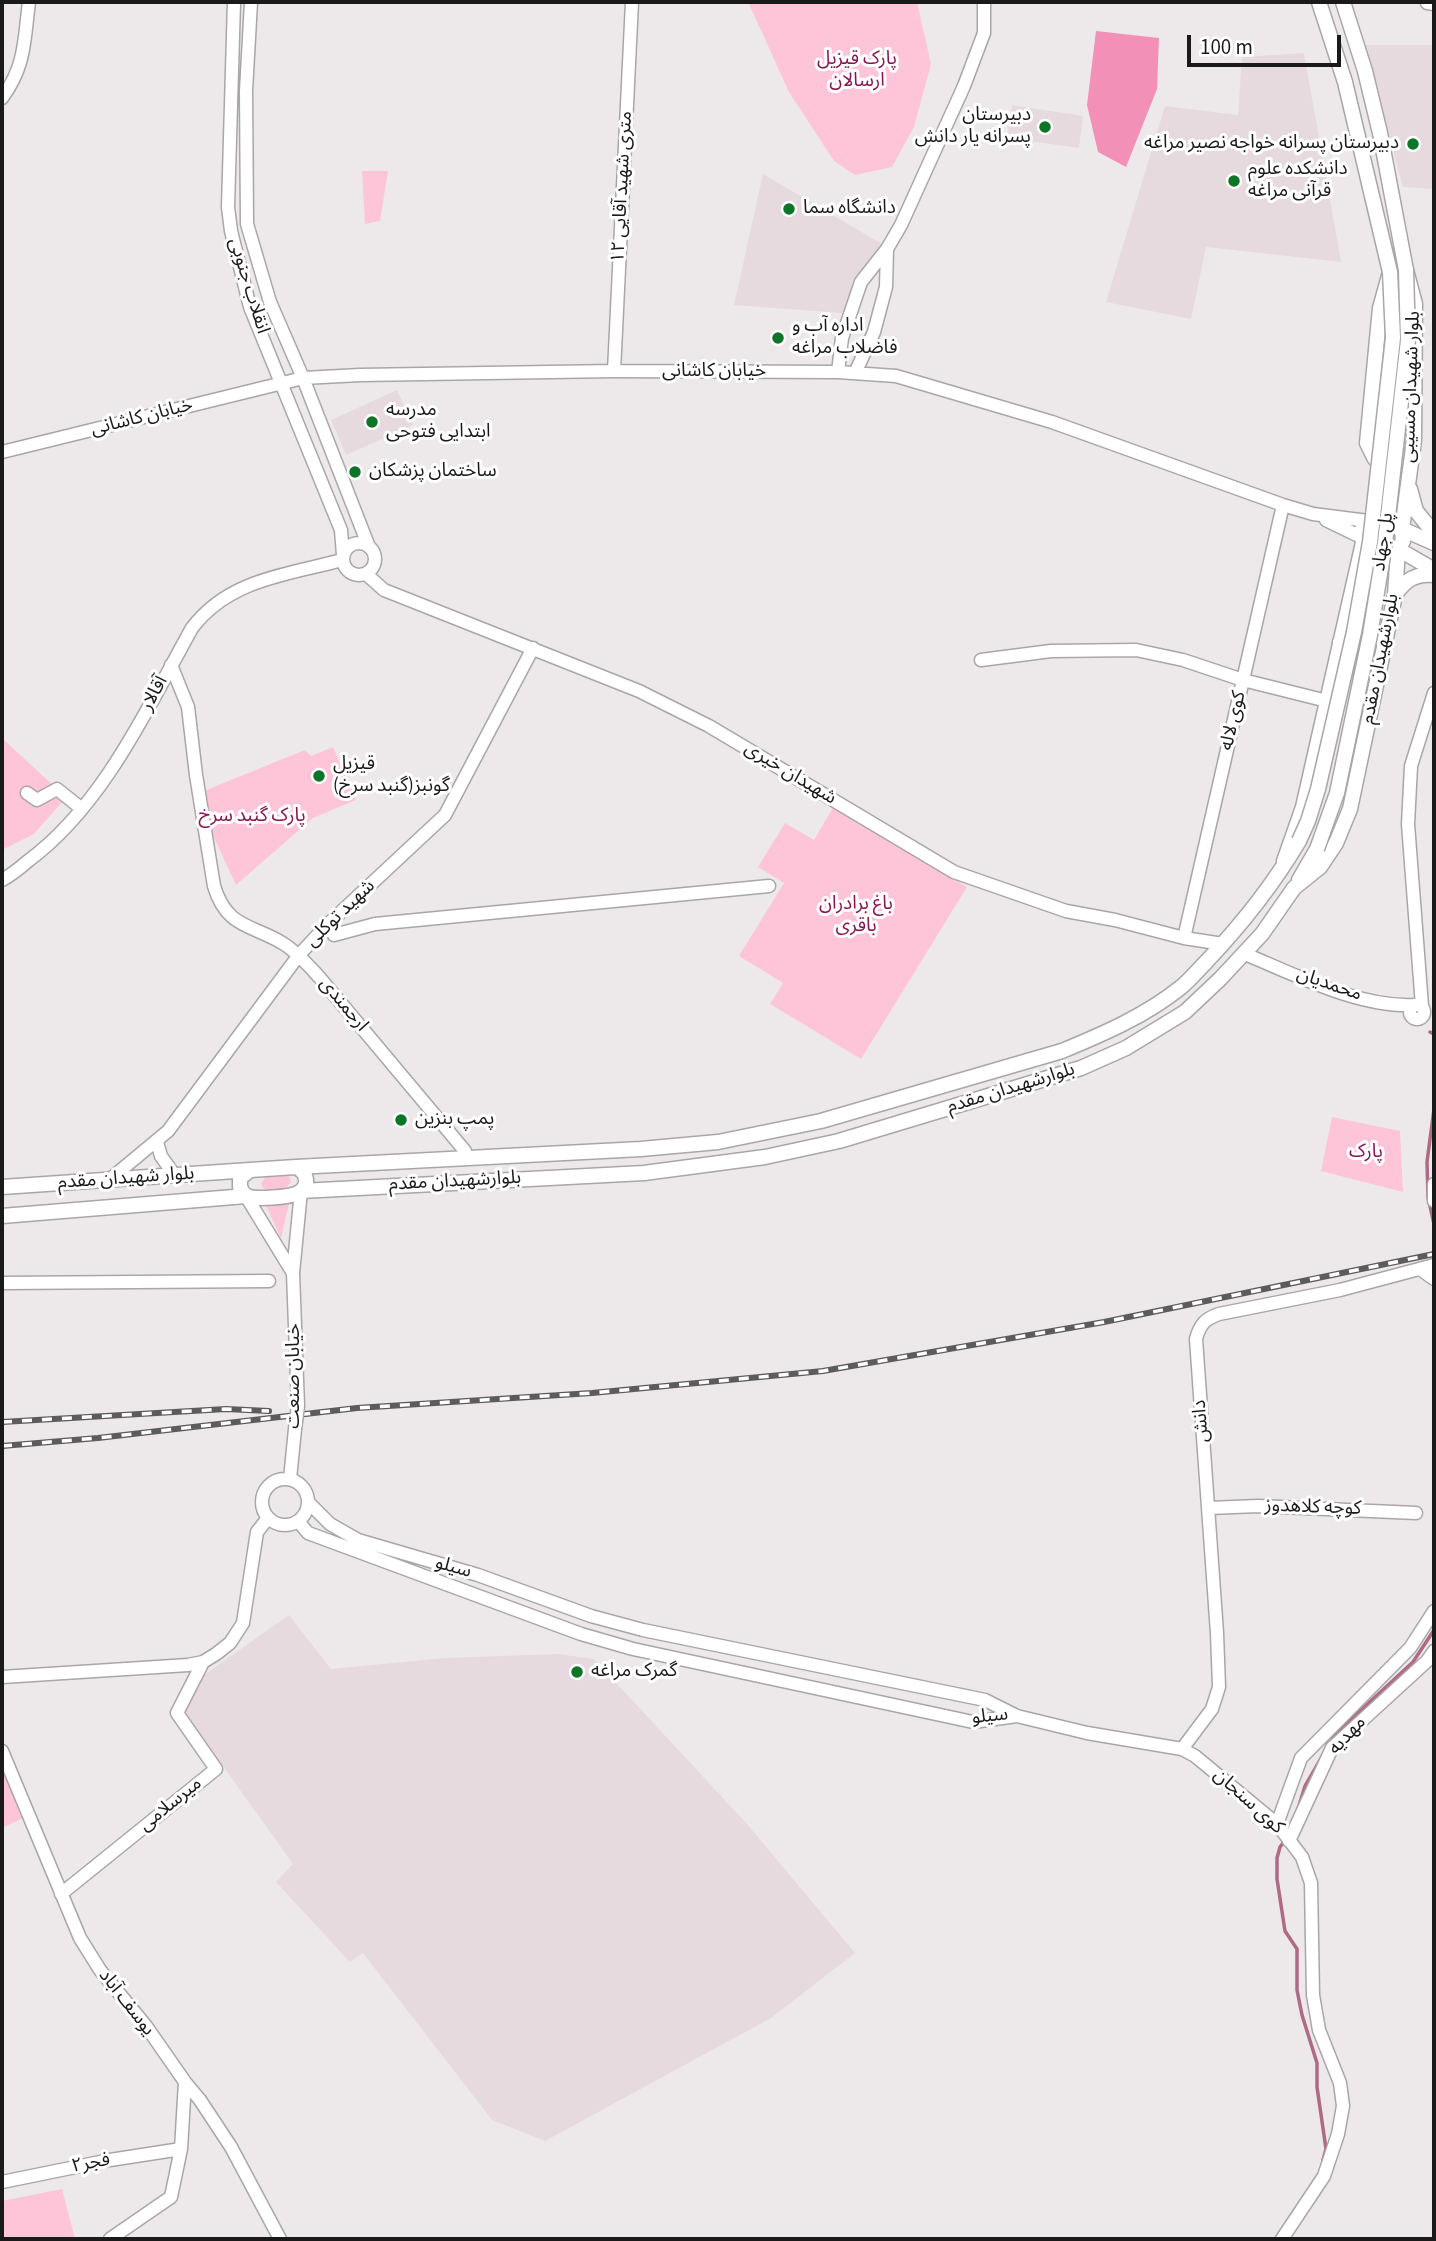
<!DOCTYPE html>
<html>
<head>
<meta charset="utf-8">
<style>
  body { margin:0 }
  #map { position:relative; width:1436px; height:2241px; overflow:hidden; background:#ede9ea; font-family:"Source Sans 3",sans-serif }
  canvas { display:block }
  .frame { position:absolute; inset:0; border:4px solid #1b1a1a; pointer-events:none }
  .scale { position:absolute; left:1187px; top:35px; width:154px; height:32px; box-sizing:border-box; border:4px solid #1b1a1a; border-top:0; padding-left:9px; font-size:21px; line-height:24px; white-space:nowrap; color:#1b1a1a; -webkit-text-stroke:5px #fff; paint-order:stroke }
</style>
</head>
<body>
<div id="map">
<canvas width="1436" height="2241"></canvas>
<div class="frame"></div>
<div class="scale">100 m</div>
</div>
<script>
const ctx = document.querySelector('canvas').getContext('2d');
ctx.lineJoin = 'round';
function paint(path, color) { ctx.fillStyle = color; ctx.fill(path, 'evenodd'); }
function trace(path, color, width, dash) { ctx.strokeStyle = color; ctx.lineWidth = width; ctx.lineCap = dash ? 'butt' : 'round'; ctx.setLineDash(dash || []); ctx.stroke(path); }
function label(font, color, halo, rows, align = 'center') {
  ctx.font = font + ' "Source Sans 3","Noto Sans Arabic",sans-serif'; ctx.lineWidth = 6; ctx.setLineDash([]); ctx.textBaseline = 'middle'; ctx.strokeStyle = halo; ctx.fillStyle = color; for (const [text, x, y, turn = 0] of rows) {
    ctx.save(); ctx.translate(x, y); ctx.rotate((+turn || 0) * Math.PI / 180); ctx.textAlign = isNaN(turn) ? turn : align; if (halo) ctx.strokeText(text, 0, 0); ctx.fillText(text, 0, 0); ctx.restore();
  }
}
const built = new Path2D(`
  M1365,45h69v144l-31,-2z
  M1304,53l37,209 -135,-15 -15,72 -85,-17 59,-196 73,9 4,-58z
  M1012,105l71,11 -4,32 -72,-10z
  M763,174l119,70 -40,69 -108,-8z
  M397,390l16,35 -67,30 -15,-35z
  M289,1615l42,54 114,-11 113,-4 36,5 153,165 108,129 -84,65 -226,123 -53,-21 -129,-167 -13,9 -74,-80 17,-18 -108,-151 16,-36z`);
const green = new Path2D(`
  M748,2h169l14,62 -17,63 -22,40 -37,8 -21,-14 -45,-69z
  M362,171h26l-8,50 -15,3z
  M2,738l55,51 13,4 -36,41 -32,16z
  M333,747l23,53 -43,18 -77,67 -25,-54 -5,-41 99,-40 6,6z
  M834,806l133,81 -106,172 -91,-55 13,-21 -44,-27 45,-73 -26,-16 27,-44 29,17z
  M1332,1117l68,14 3,61 -82,-21z
  M284,1173l5,3 2,6c-5,9 -20,11 -28,6l-2,-5 6,-8z
  M289,1204l-8,34 -15,-32z
  M2,1768l23,49 -23,11z
  M62,2189l13,50h-73v-38z`);
const forest = new Path2D(`
  M1096,31l63,7 -2,51 -31,78 -28,-15 -11,-47z`);
const stream = new Path2D(`
  M1430,1032l4,2
  M1434,1109l-7,53 1,35 6,27
  M1298,1809l7,-23 30,-52 78,-72 21,-32
  M1286,1839l-6,8 -3,11v21l8,52 12,18v41l5,25 15,48v24l9,62 -3,11`);
const minor = new Path2D(`
  M234,2l-6,205 3,24 19,76 91,223 2,25
  M251,2l-5,89 1,133 23,78 33,76 66,169
  M1427,3l7,1
  M2,98c24,-33 22,-58 27,-96
  M614,371l18,-369
  M838,372l4,-34 19,-56 26,-33 14,-24 63,-139 20,-53v-31
  M855,373l19,-41 12,-45 1,-38
  M2,452l301,-74 57,-3 254,-4 224,1 58,4 156,46 231,83 30,9 55,7
  M343 559a16 16 0 1 1 32 0a16 16 0 1 1-32 0Z
  M366,574l18,16 255,101 70,35 245,146 112,39 49,9 69,18 39,6
  M981,660l70,-9 85,-1 47,10 60,20 84,21
  M171,665l17,42 8,68 18,111c13,43 38,38 70,58 14,9 25,22 36,34l145,173v7
  M27,793l10,7 20,-11 25,20
  M1283,861l19,-54 61,-269 -37,-18
  M2,880c9,-5 18,-12 26,-19 75,-55 120,-154 164,-233 37,-49 95,-53 150,-68
  M334,935l41,-11 394,-38
  M1184,938l99,-433
  M1245,954c51,21 114,54 170,51
  M1410 1012a7 7 0 1 1 14 0a7 7 0 1 1-14 0Z
  M1422,1006l-14,-182 3,-58 23,-73
  M157,1142l4,14 14,20
  M109,1180l59,-49 131,-176 26,-28 120,-112 88,-167
  M1434,1184v17
  M246,1196l47,77 8,-82
  M1420,1269l14,10
  M293,1273l5,133
  M2,1283l267,-2
  M262 1502a23 23 0 1 1 46 0a23 23 0 1 1-46 0Z
  M290,1479l5,-50
  M308,1502l22,22 28,16 120,35 113,41 52,14 342,70 32,16 70,17 95,16 13,7 82,68 25,33 9,26 2,112 6,35 21,53 3,23 -5,28 -14,42 -42,63
  M1209,1508l49,-2 158,7
  M298,1521l10,12 273,101 52,15 340,73 44,-6
  M2,1677l186,-12 15,-3 13,-8 14,-11 13,-20 14,-91 11,-14
  M1182,1749l30,-40 7,-22 -2,-54 -21,-294c4,-15 9,-20 23,-25l121,-24 94,-25
  M2,1751l78,187 20,32 46,56 39,56 15,18 31,47 49,92
  M1277,1824l24,-66 109,-110 24,-37
  M1289,1841l43,-93 95,-87 7,-10
  M61,1894l155,-125 -39,-56 26,-51
  M2,2182l108,-22 71,-11
  M110,2239l61,-42 10,-48 4,-67`);
const major = new Path2D(`
  M1319,2l26,80 45,190 -10,36 -13,135 8,16 11,4
  M1343,2l22,69 15,62 26,137 9,34 -1,136 -12,89 32,14
  M1410,489l6,22 18,22
  M1371,520l31,9 1,12 -5,8c-12,1 -26,-3 -35,-11 -3,-8 0,-16 8,-18z
  M1395,595c10,-15 21,-22 39,-20
  M1340,642c9,-9 15,-12 27,-13l11,9
  M1299,880l18,-31
  M296,1167l345,-18 77,-7 103,-21 241,-70c41,-17 83,-35 118,-63 10,-8 18,-18 27,-27 35,-37 66,-76 92,-120
  M296,1167c11,5 15,19 2,26 -7,4 -44,7 -51,3 -5,-3 -5,-5 -7,-9v-9l10,-8z
  M2,1187l248,-17
  M301,1191l343,-18 121,-16 74,-16 242,-73 45,-20 59,-36 35,-33 42,-45 32,-46 26,-21 16,-24 14,-34 45,-214 3,-46 36,21
  M2,1216l244,-20`);
const rail = new Path2D(`
  M2,1422l224,-13 43,2
  M2,1446l96,-8 259,-30 235,-15 231,-22 281,-49 330,-68`);
const minorBridge = new Path2D(`
  M295,1429l3,-23`);
const majorBridge = new Path2D(`
  M1299,841l9,-20 10,-32 36,-157 16,-90 23,-204 -3,-66
  M1317,849l20,-56 33,-158 15,-92 23,-203 -2,-70`);
const markers = [
  [1045,127,7,"#0d7527"],
  [1413,144,7,"#0d7527"],
  [1234,181,7,"#0d7527"],
  [789,209,7,"#0d7527"],
  [778,338,7,"#0d7527"],
  [372,422,7,"#0d7527"],
  [355,472,7,"#0d7527"],
  [319,776,7,"#0d7527"],
  [401,1120,7,"#0d7527"],
  [577,1672,7,"#0d7527"]
];
const parkNames = [
  ["پارک قیزیل",857,60],
  ["ارسالان",857,82],
  ["پارک گنبد سرخ",252,817],
  ["باغ برادران",856,905],
  ["باقری",856,927],
  ["پارک",1366,1153]
];
const poiNames = [
  ["دبیرستان",1031,116,"right"],
  ["پسرانه یار دانش",1031,138,"right"],
  ["دبیرستان پسرانه خواجه نصیر مراغه",1399,144,"right"],
  ["دانشکده علوم",1248,170],
  ["قرآنی مراغه",1248,192],
  ["دانشگاه سما",803,209],
  ["اداره آب و",792,327],
  ["فاضلاب مراغه",792,349],
  ["مدرسه",386,411],
  ["ابتدایی فتوحی",386,433],
  ["ساختمان پزشکان",369,472],
  ["قیزیل",333,765],
  ["گونبز(گنبد سرخ)",333,787],
  ["پمپ بنزین",415,1120],
  ["گمرک مراغه",591,1672]
];
const streetNames = [
  ["۱۲ متری شهید آقایی",623,187,-87],
  ["انقلاب جنوبی",248,286,73],
  ["خیابان کاشانی",714,372],
  ["بلوار شهیدان مسیبی",1412,387,-88],
  ["خیابان کاشانی",142,418,-14],
  ["پل جهاد",1384,542,-82],
  ["بلوارشهیدان مقدم",1381,659,-79],
  ["آقالار",155,694,-62],
  ["کوی لاله",1234,721,-77],
  ["شهیدان خیری",790,774,31],
  ["شهید توکلی",341,914,-44],
  ["محمدیان",1329,985,19],
  ["ارجمندی",343,1005,50],
  ["بلوارشهیدان مقدم",1011,1089,-17],
  ["بلوار شهیدان مقدم",126,1179,-4],
  ["بلوارشهیدان مقدم",455,1182,-3],
  ["خیابان صنعت",295,1376,-90],
  ["دانش",1202,1421,-94],
  ["کوچه کلاهدوز",1313,1508,2],
  ["سیلو",453,1568,16],
  ["سیلو",990,1717,-6],
  ["مهدیه",1348,1736,-47],
  ["کوی سنجان",1248,1802,42],
  ["میرسلامی",171,1805,-39],
  ["یوسف آباد",126,2003,52],
  ["فجر۲",91,2164,-11]
];
paint(built, '#e6dade');
paint(green, '#fec5d9');
paint(forest, '#f390b8');
trace(stream, '#af6a85', 3.5);
trace(minor, '#aaa6a8', 15);
trace(major, '#aaa6a8', 17);
trace(minor, '#fff', 12);
trace(major, '#fff', 14);
trace(rail, '#5d5b5b', 6);
trace(rail, '#fff', 3.5, [10]);
trace(minorBridge, '#aaa6a8', 15, []);
trace(majorBridge, '#aaa6a8', 17, []);
trace(minorBridge, '#fff', 12);
trace(majorBridge, '#fff', 14);
for (const [x, y, r, color] of markers) { const dot = new Path2D(); dot.arc(x, y, r, 0, 2 * Math.PI); ctx.fillStyle = color; ctx.fill(dot); trace(dot, '#fff', 2.5); }
label('19px', '#881452', '#fff', parkNames);
label('19px', '#1b1a1a', '#fff', poiNames, 'left');
label('19px', '#1b1a1a', '#fff', streetNames);
</script>
</body>
</html>
